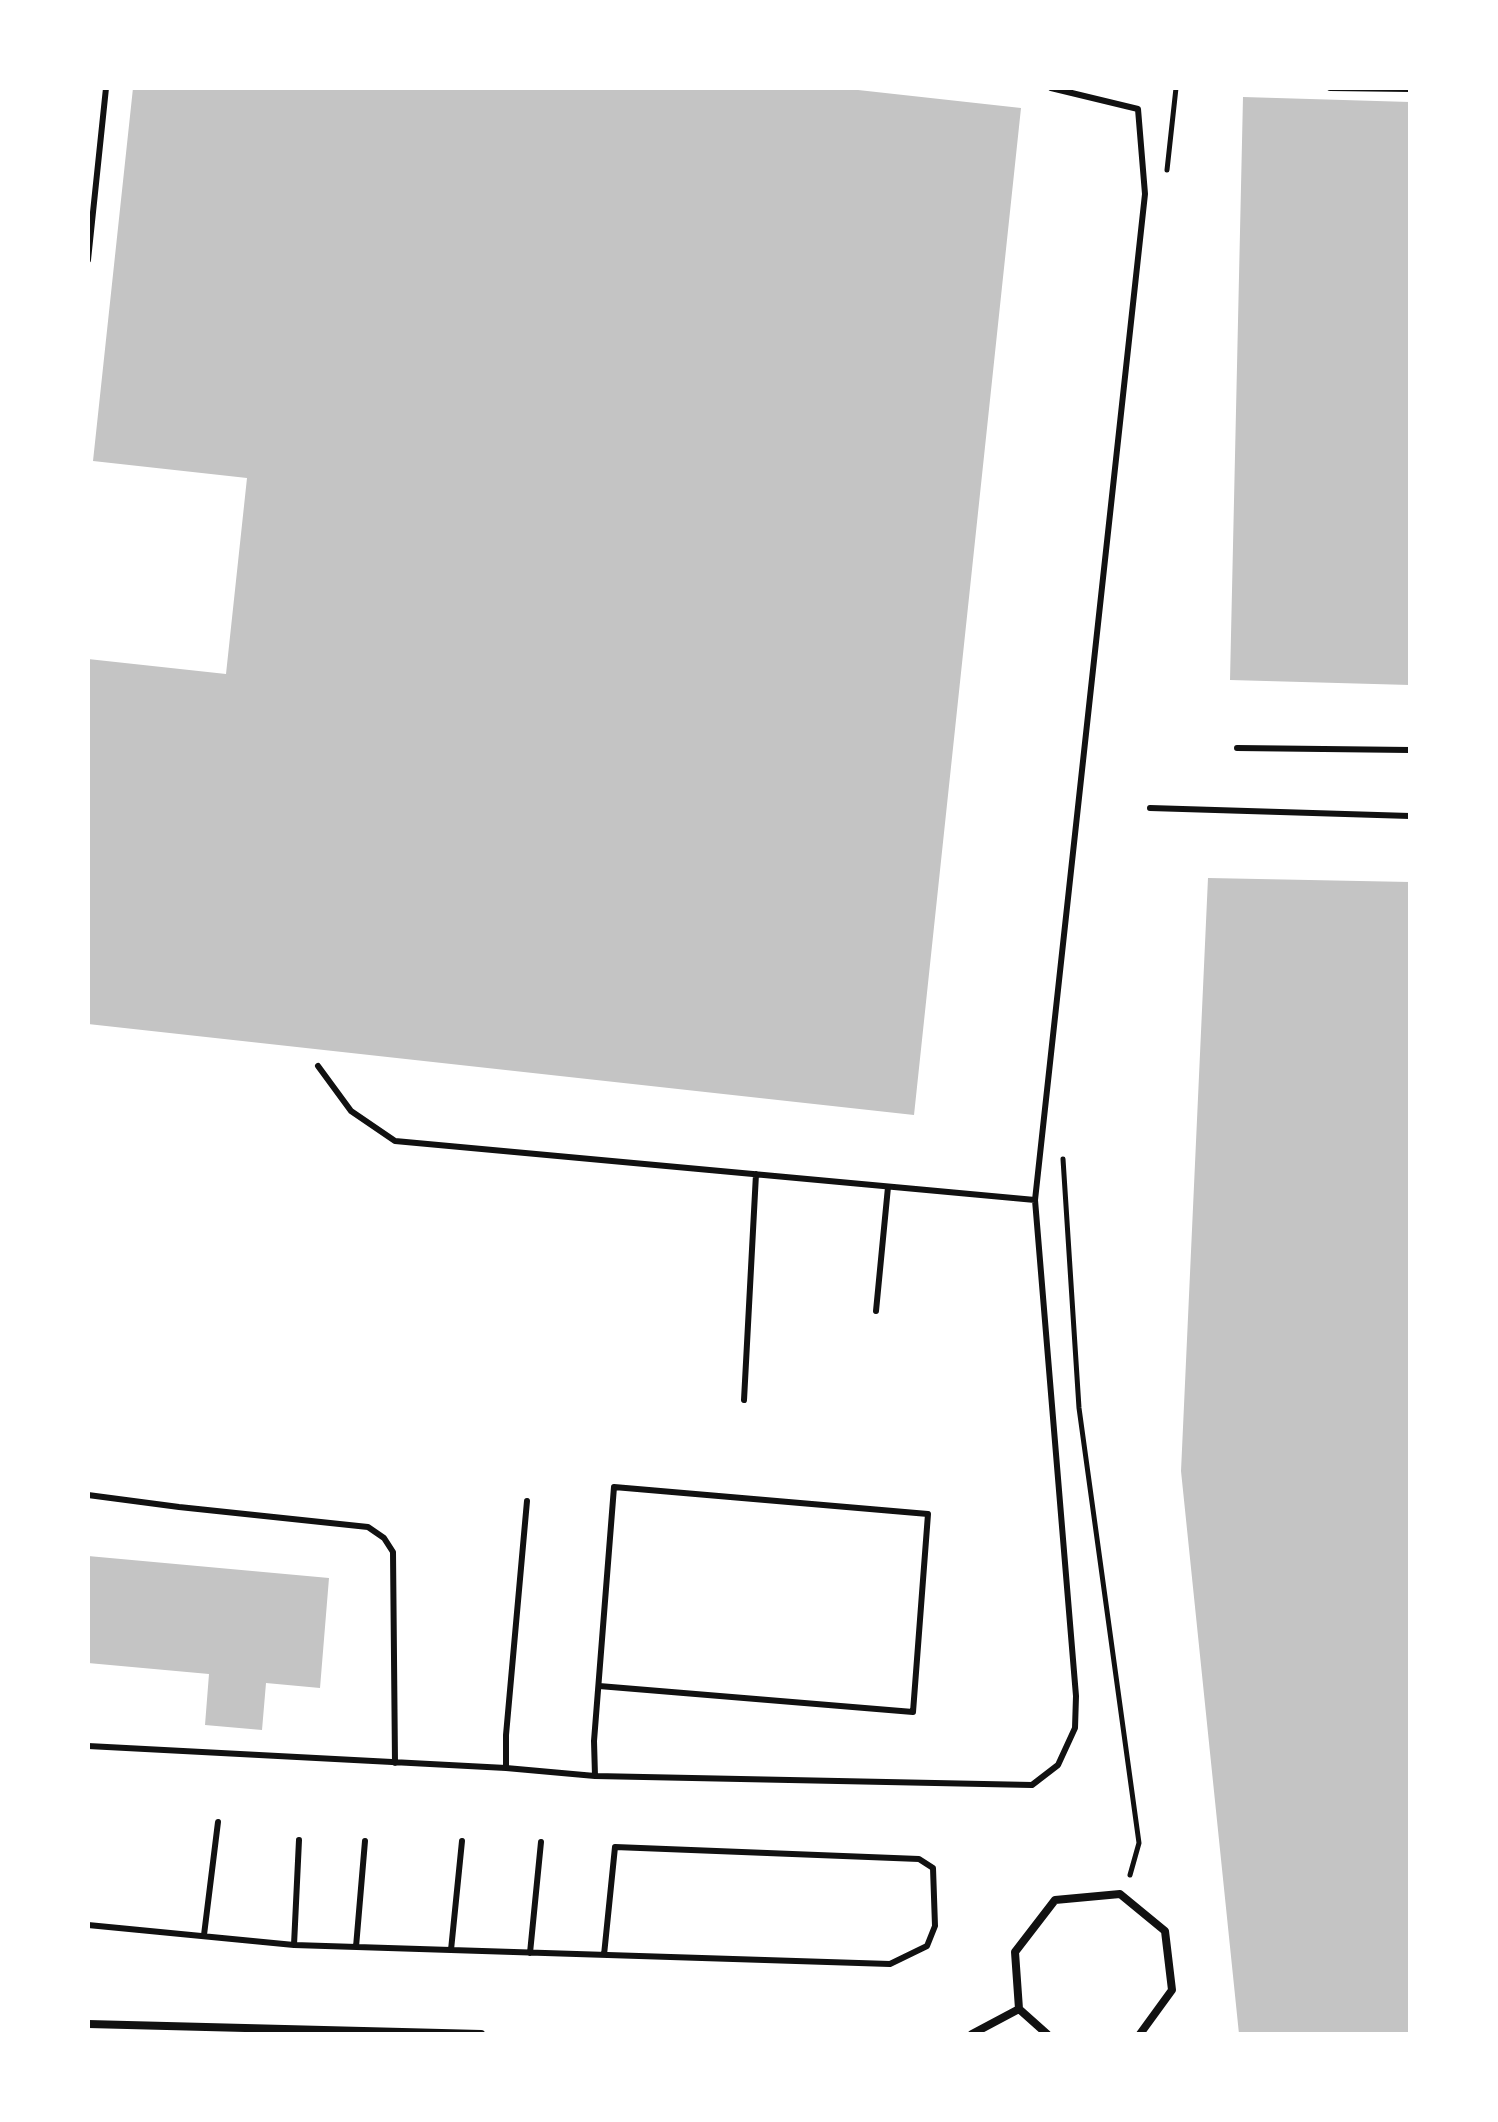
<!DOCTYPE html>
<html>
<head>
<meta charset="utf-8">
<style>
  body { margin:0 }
  #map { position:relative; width:1498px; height:2122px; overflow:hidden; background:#fff; font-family:"Noto Sans",sans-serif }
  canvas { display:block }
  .frame { position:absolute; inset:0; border:90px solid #fff; pointer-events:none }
</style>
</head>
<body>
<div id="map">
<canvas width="1498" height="2122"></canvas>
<div class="frame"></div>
</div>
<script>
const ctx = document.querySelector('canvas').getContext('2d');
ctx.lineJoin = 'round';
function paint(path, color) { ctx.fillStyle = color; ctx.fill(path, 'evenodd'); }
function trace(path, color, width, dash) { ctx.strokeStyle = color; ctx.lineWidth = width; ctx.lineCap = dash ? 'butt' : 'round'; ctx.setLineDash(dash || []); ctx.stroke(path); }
const building = new Path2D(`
  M133,88h707l181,20 -107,1007 -826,-91v-365l138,15 21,-196 -154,-17z
  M1243,97l167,5v583l-180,-5z
  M1208,878l202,4v1152h-171l-58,-563z
  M88,1556l241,22 -9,110 -54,-5 -4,47 -57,-5 4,-51 -121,-11z`);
const path = new Path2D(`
  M1167,170l9,-82
  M1063,1159l16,249 60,435 -9,32`);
const service = new Path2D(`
  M1330,88l80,1
  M88,260l18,-172
  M1237,748l173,2
  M1150,808l260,8
  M318,1066l33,45 44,30 640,59
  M876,1311l12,-124
  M744,1400l12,-226
  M88,1495l91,12 189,20 16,11 9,14 2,211
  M88,1746l418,22 89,8 437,9 26,-20 17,-37 1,-32 -41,-496 110,-1006 -7,-85 -87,-21
  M506,1768v-33l21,-234
  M595,1776l-1,-35 20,-254 314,27 -15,198 -314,-26
  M88,1925l206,20 596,19 37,-18 8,-20 -2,-58 -14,-9 -304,-12 -11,108
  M204,1935l14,-113
  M294,1945l5,-105
  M356,1947l9,-106
  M451,1950l11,-109
  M530,1953l11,-111`);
const minor = new Path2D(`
  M88,2024l393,10
  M972,2034l47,-25
  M1047,2034l-28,-25 -4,-57 40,-52 65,-6 45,37 7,59 -32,44`);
paint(building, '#c4c4c4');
trace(path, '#111', 5);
trace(service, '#111', 6);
trace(minor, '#111', 8);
</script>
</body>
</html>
